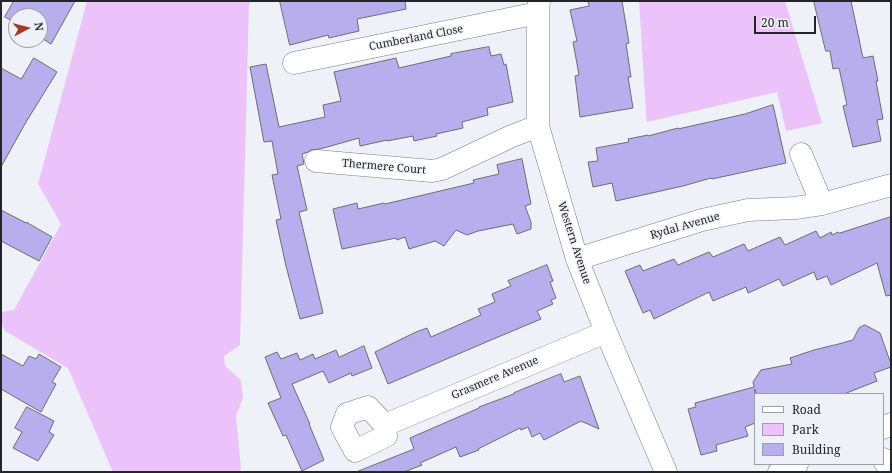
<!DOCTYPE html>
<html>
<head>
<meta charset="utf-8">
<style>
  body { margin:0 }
  #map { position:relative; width:892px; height:473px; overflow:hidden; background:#eef1f8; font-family:"Noto Serif",serif }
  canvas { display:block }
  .frame { position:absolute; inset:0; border:2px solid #242528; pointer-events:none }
  .legend { position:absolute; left:754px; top:393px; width:130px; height:72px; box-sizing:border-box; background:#eef1f8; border:1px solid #9d9fa5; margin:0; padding:5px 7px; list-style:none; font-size:12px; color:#242528 }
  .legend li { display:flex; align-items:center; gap:8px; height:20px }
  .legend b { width:20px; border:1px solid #9d9fa5 }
  .north { position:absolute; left:8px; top:8px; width:40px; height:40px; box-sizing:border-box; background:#eef1f8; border:1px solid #9d9fa5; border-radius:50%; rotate:83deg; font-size:11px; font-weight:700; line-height:16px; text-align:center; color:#242528 }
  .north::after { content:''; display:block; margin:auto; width:14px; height:18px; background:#a33a22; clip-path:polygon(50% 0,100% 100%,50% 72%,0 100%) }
  .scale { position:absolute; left:754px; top:16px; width:62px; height:18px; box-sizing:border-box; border:2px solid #242528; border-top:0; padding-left:5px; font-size:12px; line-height:14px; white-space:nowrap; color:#242528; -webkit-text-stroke:3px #eef1f8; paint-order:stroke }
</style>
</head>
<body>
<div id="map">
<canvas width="892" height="473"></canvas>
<div class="frame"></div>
<ul class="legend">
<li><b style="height:5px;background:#fff"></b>Road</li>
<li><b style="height:11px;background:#ebc3fa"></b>Park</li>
<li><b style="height:11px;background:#b8aeee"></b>Building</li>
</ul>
<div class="north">N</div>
<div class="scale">20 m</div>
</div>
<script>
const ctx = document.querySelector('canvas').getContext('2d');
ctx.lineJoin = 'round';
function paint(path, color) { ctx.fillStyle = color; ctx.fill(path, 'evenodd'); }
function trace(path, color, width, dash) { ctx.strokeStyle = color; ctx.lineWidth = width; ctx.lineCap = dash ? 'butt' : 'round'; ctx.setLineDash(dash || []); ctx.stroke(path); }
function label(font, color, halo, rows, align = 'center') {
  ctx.font = font + ' "Noto Serif",serif'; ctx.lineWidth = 3; ctx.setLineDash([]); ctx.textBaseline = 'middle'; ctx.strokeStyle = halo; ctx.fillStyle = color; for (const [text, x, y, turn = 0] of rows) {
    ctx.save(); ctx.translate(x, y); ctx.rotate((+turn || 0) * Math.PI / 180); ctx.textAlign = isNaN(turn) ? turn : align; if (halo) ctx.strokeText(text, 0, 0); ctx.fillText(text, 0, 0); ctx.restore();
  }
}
const green = new Path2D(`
  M87,1h164l-2,3 -9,341 -16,11 1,10 16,14 2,18 -7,18 5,52 -1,4h-127l-45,-104 -63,-37 -4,-8v-11l13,-2 47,-86 -23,-40z
  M639,1h146l37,122 -8,2 -28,6 -9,-39 -130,30 -1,-8z`);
const building = new Path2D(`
  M14,1h61l-24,43 -11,-7v-21h-24v7l-11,-6z
  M280,1h125l1,8 -49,10 2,12 -30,7 -1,-3 -38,10z
  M588,1h34l7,42 -3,1 5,33h-3l5,31 -53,9 -5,-41 4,-1 -6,-33 4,-1 -7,-31 19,-4z
  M814,1h37l12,57 10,-2 5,25h-2l7,38 -6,1 4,21 -28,6 -10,-41 4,-1 -8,-37 -6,1 -3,-18h-4z
  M489,47l2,9 10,-2 3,11 2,-1 7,38 -26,6 1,7 -26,7 1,6 -27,6 1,2 -23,5 -1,-5 -26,5v-1l-27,6 -1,-8 -39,11 -9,1 -3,2 -6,2 2,10 -7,2 10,44 -8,2 24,101 -23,6 -14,-53 -10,-46 5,-1 -9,-44 6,-1 -6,-33 -8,1 -14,-75 16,-3 13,63 46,-10 -2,-12 18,-4 -7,-29 62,-14 3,10 52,-12v-2z
  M34,58l23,14 -31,50 -25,45v-99l20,11z
  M773,105l13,58 -74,16 -1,-1 -28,8 -67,15 -4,-18 -19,4 -5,-25 10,-1 -2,-13 33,-6 -1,-3 20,-4v1l30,-8v1l67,-15z
  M522,159l9,45 -6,2 6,16v7l-14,5 -4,-10 -35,7 -11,4 -11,-5 -12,16 -9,-5 -26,8 -4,-12 -8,3 -1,-2 -54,11 -9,-40 24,-6 1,6 26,-6 1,1 89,-21 -1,-3 26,-6 -2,-9z
  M1,210l25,13v-1l26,15 -13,24 -38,-20z
  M891,217v78l-5,1 -9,-33 -46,22 -4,-9 -10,4 -3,-8 -31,14 -4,-7 -31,14 -2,-6 -33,14 -4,-9 -55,27 -4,-9 -7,3 -18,-42 15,-6 3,6 31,-12 4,6 31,-13 4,5 31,-13 4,7 32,-14 5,8 31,-14 4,7 11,-6 1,3 6,-3 1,1z
  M547,265l6,16 -3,1 6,16 -5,2 2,4 -16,7 4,8 -50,21 -103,44 -13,-32 41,-20 11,-4 4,9 50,-22 -3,-6 17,-7 -3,-8 19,-8 -3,-5z
  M865,325l15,8 11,31v3l-17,6 3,8 -33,13h-88l-1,-5v34l-10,4 3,9 -32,9 1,6 -16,4 -13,-46 8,-2 -1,-4 59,-16 -1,-5 8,-12 31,-6 -2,-6 24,-8 20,-5h1l18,-5 6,-12z
  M364,346l8,22 -20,8 -1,-3 -22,10 -6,-12 -31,13 18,40h-1l15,36 -22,11 -16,-36 -3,1 -15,-33 13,-5 -16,-41 12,-5 4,7 16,-6 3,7 13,-6 2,5 21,-9 3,7z
  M1,354l22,12 6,-10 7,3 3,-5 22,13 -9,15 4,2 -15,28 -40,-23z
  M561,374l3,8 16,-6 19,53 -18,-8 -37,19 -4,-7 -8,4 -4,-10 -7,3 -1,-2 -42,21 1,1 -19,7 -4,-10 -36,16 2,2 -18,7h-48l58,-23 -4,-11 69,-30v-1l35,-13v-1z
  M27,407l27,14 -5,11 5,3 -16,26 -25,-13 9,-16 -7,-4z`);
const minor = new Path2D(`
  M539,1l-1,12v113l39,133 29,73 60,140
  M294,63l244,-50
  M801,154l21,50
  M316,161l116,10 10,-2 70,-33 26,-10
  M577,259l125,-39 46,-10 47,-2 27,-4 69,-19
  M385,425l-17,-18 -21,7 -5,13 13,24 31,-15 -1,-11 221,-93
  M883,428l8,-4
  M883,459l8,13
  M779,472l18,-8`);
const streetNames = [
  ["Cumberland Close",416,38,-11],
  ["Thermere Court",384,167,5],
  ["Rydal Avenue",685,226,-16],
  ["Western Avenue",574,243,72],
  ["Grasmere Avenue",495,378,-23]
];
paint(green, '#ebc3fa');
paint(building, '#b8aeee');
trace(building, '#6c6c72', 1);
trace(minor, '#7b7e84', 23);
trace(minor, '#fff', 22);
label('11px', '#242528', '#eef1f8', streetNames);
</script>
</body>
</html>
